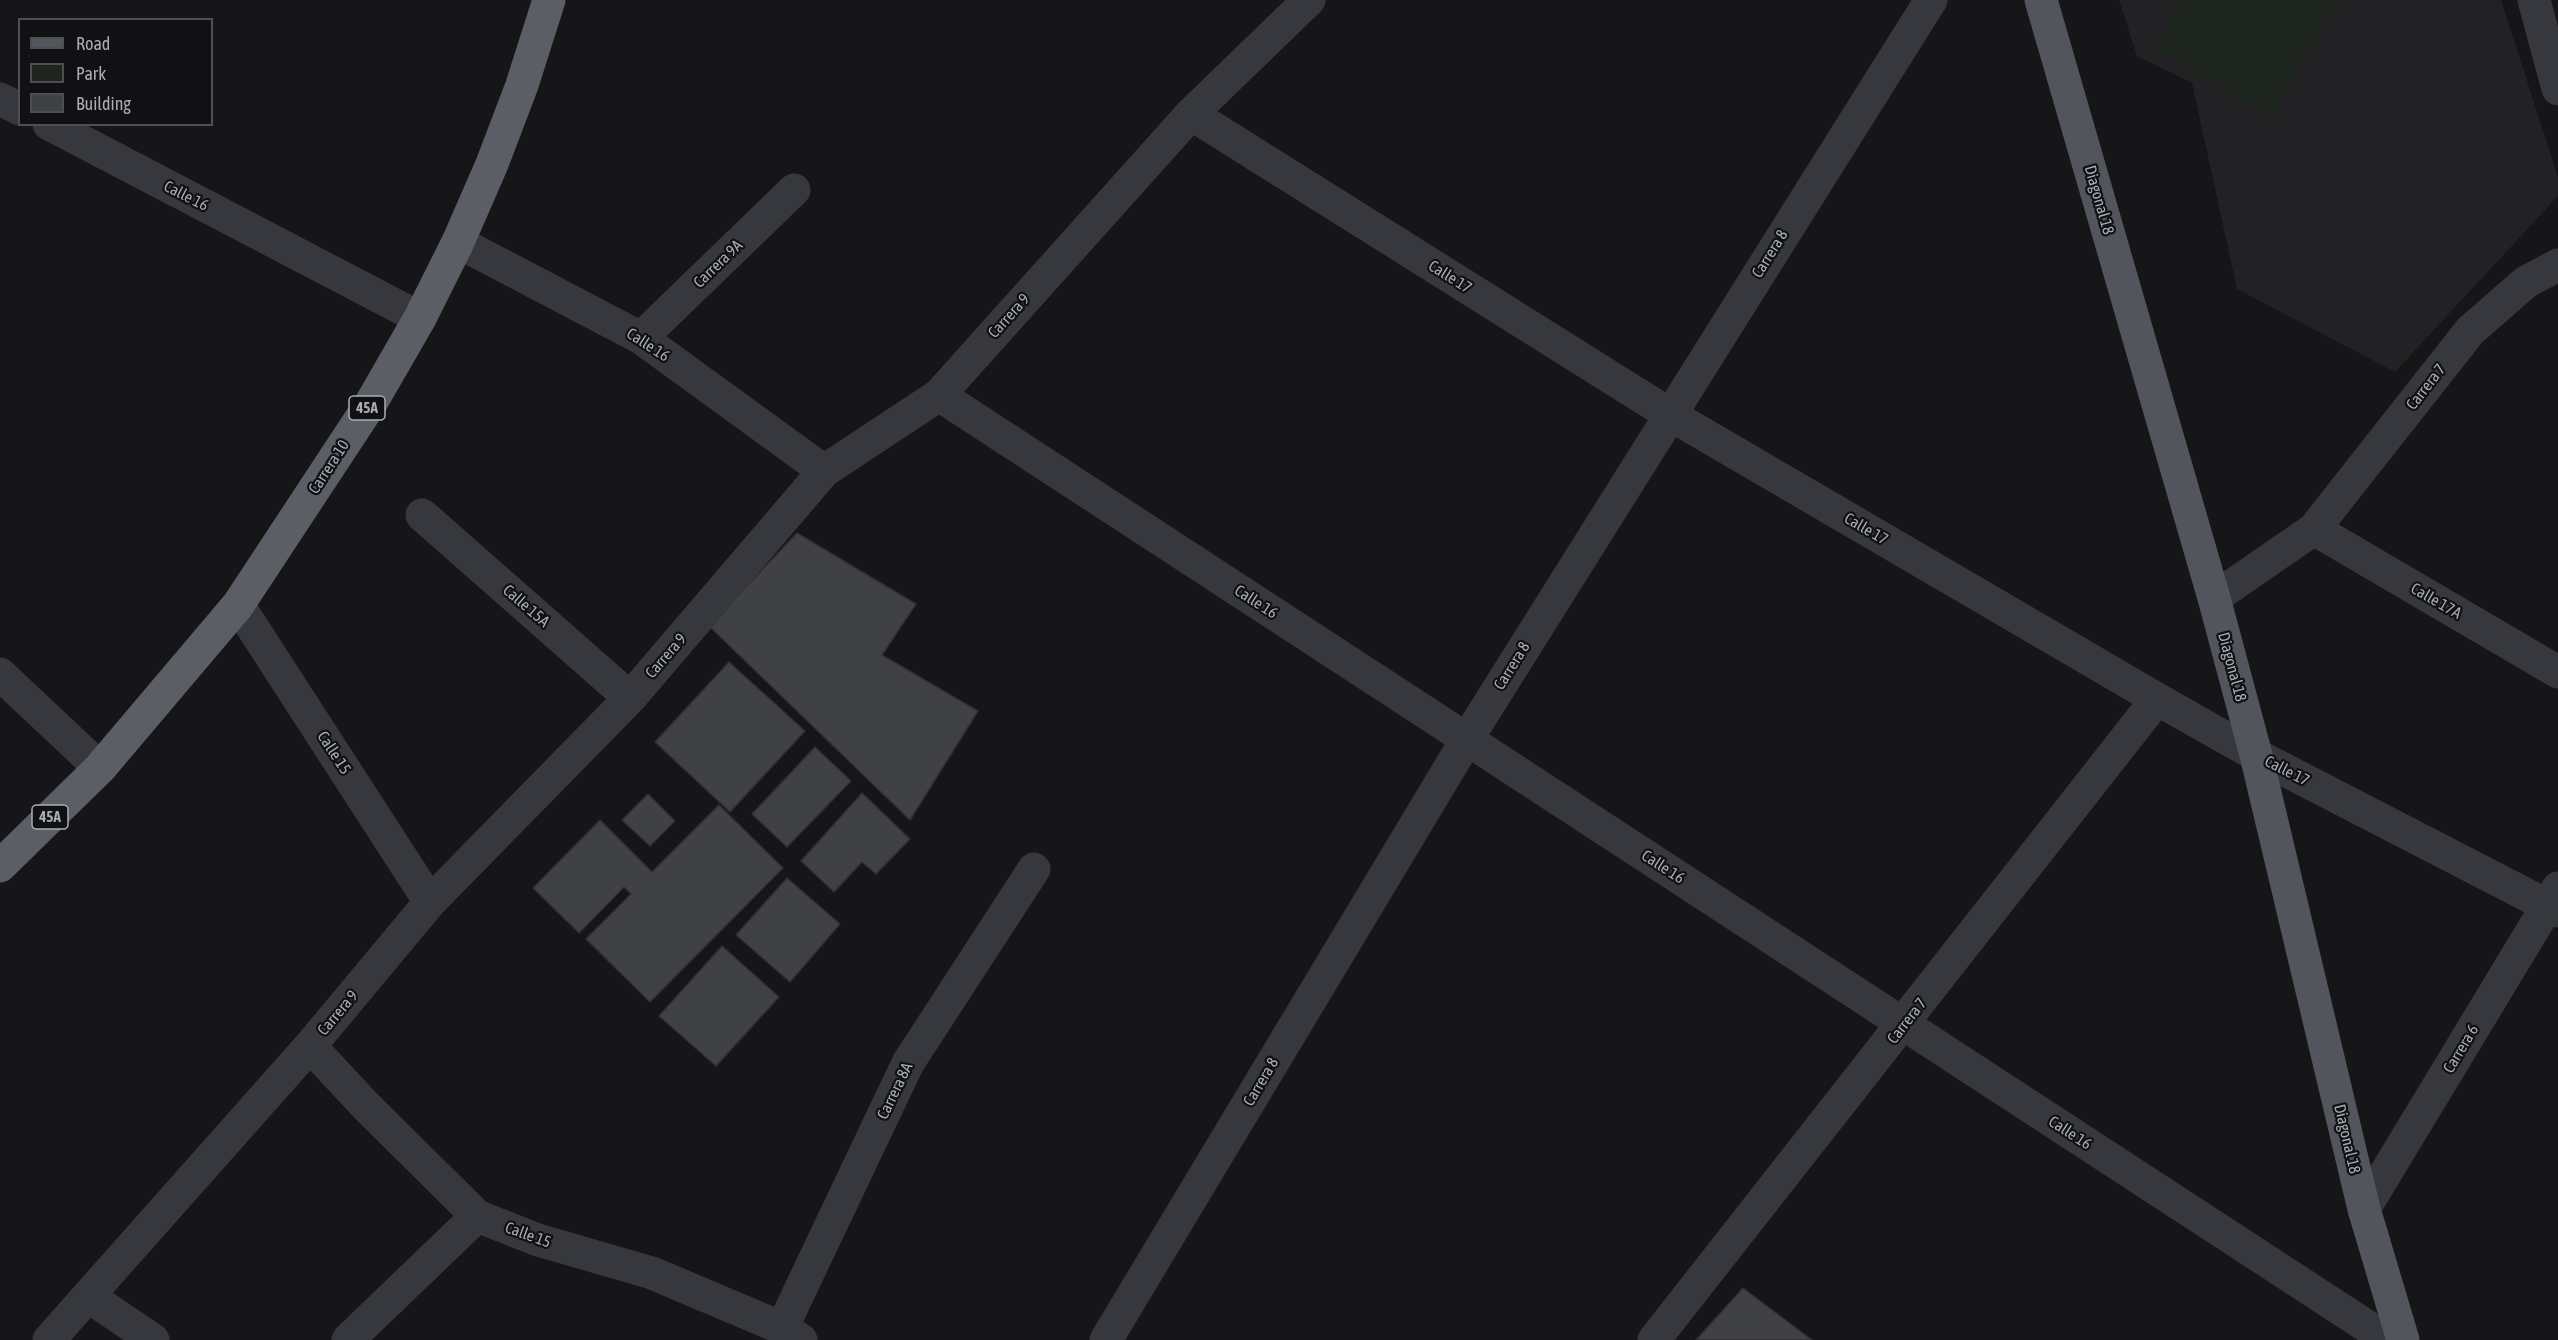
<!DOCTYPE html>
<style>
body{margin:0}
#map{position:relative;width:2558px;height:1340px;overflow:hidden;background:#161618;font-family:"Asap Condensed",sans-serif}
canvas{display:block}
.legend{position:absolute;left:18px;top:18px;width:195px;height:108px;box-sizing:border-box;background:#111113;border:2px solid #4d4f55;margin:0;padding:8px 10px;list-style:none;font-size:18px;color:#a8adb8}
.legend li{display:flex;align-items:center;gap:12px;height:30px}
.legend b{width:30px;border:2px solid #4d4f55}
</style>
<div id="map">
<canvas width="2558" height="1340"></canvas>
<ul class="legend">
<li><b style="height:8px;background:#53555c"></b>Road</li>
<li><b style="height:16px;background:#1e261f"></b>Park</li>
<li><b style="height:16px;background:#404145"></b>Building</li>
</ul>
</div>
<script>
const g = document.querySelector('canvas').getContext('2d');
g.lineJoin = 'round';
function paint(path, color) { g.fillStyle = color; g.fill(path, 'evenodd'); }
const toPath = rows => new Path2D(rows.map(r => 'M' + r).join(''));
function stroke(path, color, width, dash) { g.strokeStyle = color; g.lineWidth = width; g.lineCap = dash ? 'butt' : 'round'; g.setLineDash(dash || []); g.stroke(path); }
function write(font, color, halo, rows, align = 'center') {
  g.font = font + ' "Asap Condensed",sans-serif'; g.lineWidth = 4.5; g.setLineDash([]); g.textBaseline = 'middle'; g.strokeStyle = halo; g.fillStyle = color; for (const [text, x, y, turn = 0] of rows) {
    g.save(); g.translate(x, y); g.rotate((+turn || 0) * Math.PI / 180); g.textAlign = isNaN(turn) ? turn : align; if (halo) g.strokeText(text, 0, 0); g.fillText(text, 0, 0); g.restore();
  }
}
paint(toPath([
 [2119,0,2501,0,2558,177,2558,196,2395,372,2237,289,2192,83,2137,56]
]), '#222225');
paint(toPath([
 [2180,0,2338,0,2274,116,2153,49]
]), '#1e261f');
const building = toPath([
 [797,533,916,604,882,655,978,711,910,820,709,626,797,533],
 [729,662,805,731,730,812,655,742,729,662],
 [815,747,851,781,787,847,752,814,815,747],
 [862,793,910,839,876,874,862,862,834,892,801,861,862,793],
 [648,794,675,821,650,846,622,820,648,794],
 [719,805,783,868,650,1002,586,939,631,894,624,887,579,933,533,888,600,820,652,872,719,805],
 [787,878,840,924,790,982,736,935,787,878],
 [722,946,779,997,716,1066,659,1016,722,946],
 [1743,1288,1812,1340,1696,1340,1743,1288]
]);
paint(building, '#404145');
stroke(building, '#303034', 1.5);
stroke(toPath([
 [2534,0,2558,89],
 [0,99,20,109],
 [1191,114,1669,414,2157,699,2256,755,2558,911],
 [49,124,420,318],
 [458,242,641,338,824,471],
 [641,338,794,190],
 [939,395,2388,1340],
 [422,515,630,698],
 [2314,529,2558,672],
 [2214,598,2314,529,2470,331,2526,282,2558,265],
 [238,605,430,902],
 [0,674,100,768],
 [310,1046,366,1106,477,1216,538,1240,652,1273,782,1328,801,1340],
 [2364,1209,2558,888],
 [88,1296,153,1340],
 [782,1328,908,1063,1034,869],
 [49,1340,310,1046,430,902,630,698,824,471,939,395,1191,114,1309,0],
 [348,1340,477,1216],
 [1106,1340,1467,739,1931,0],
 [1654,1340,2157,699]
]), '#37383d', 33);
stroke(toPath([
 [2041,0,2214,598,2256,755,2364,1209,2403,1340]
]), '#53555c', 33);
stroke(toPath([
 [0,866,100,768,238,605,371,403,420,318,458,242,492,164,522,85,549,0]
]), '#5b5e65', 33);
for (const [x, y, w] of [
 [367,408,36],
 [50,817,36]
]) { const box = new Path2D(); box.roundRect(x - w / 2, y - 12, w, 24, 4.5); g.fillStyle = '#111113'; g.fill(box); stroke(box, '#a8adb8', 1.5); }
write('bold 15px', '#a8adb8', null, [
 ["45A",367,408],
 ["45A",50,817]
]);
write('16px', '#a8adb8', '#111113', [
 ["Calle 16",186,196,27],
 ["Diagonal 18",2099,200,74],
 ["Carrera 8",1770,254,-58],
 ["Carrera 9A",718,264,-44],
 ["Calle 17",1450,277,32],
 ["Carrera 9",1009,316,-48],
 ["Calle 16",648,345,33],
 ["Carrera 7",2426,387,-52],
 ["Carrera 10",329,467,-57],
 ["Calle 17",1866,529,30],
 ["Calle 17A",2436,601,30],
 ["Calle 16",1256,602,33],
 ["Calle 15A",526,606,41],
 ["Carrera 9",666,656,-49],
 ["Carrera 8",1512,666,-58],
 ["Diagonal 18",2232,667,75],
 ["Calle 15",334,753,57],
 ["Calle 17",2287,771,27],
 ["Calle 16",1663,867,33],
 ["Carrera 9",338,1013,-50],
 ["Carrera 7",1907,1021,-52],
 ["Carrera 6",2461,1049,-59],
 ["Carrera 8",1261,1082,-59],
 ["Carrera 8A",895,1091,-64],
 ["Calle 16",2070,1133,33],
 ["Diagonal 18",2347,1139,77],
 ["Calle 15",528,1235,20]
]);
</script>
